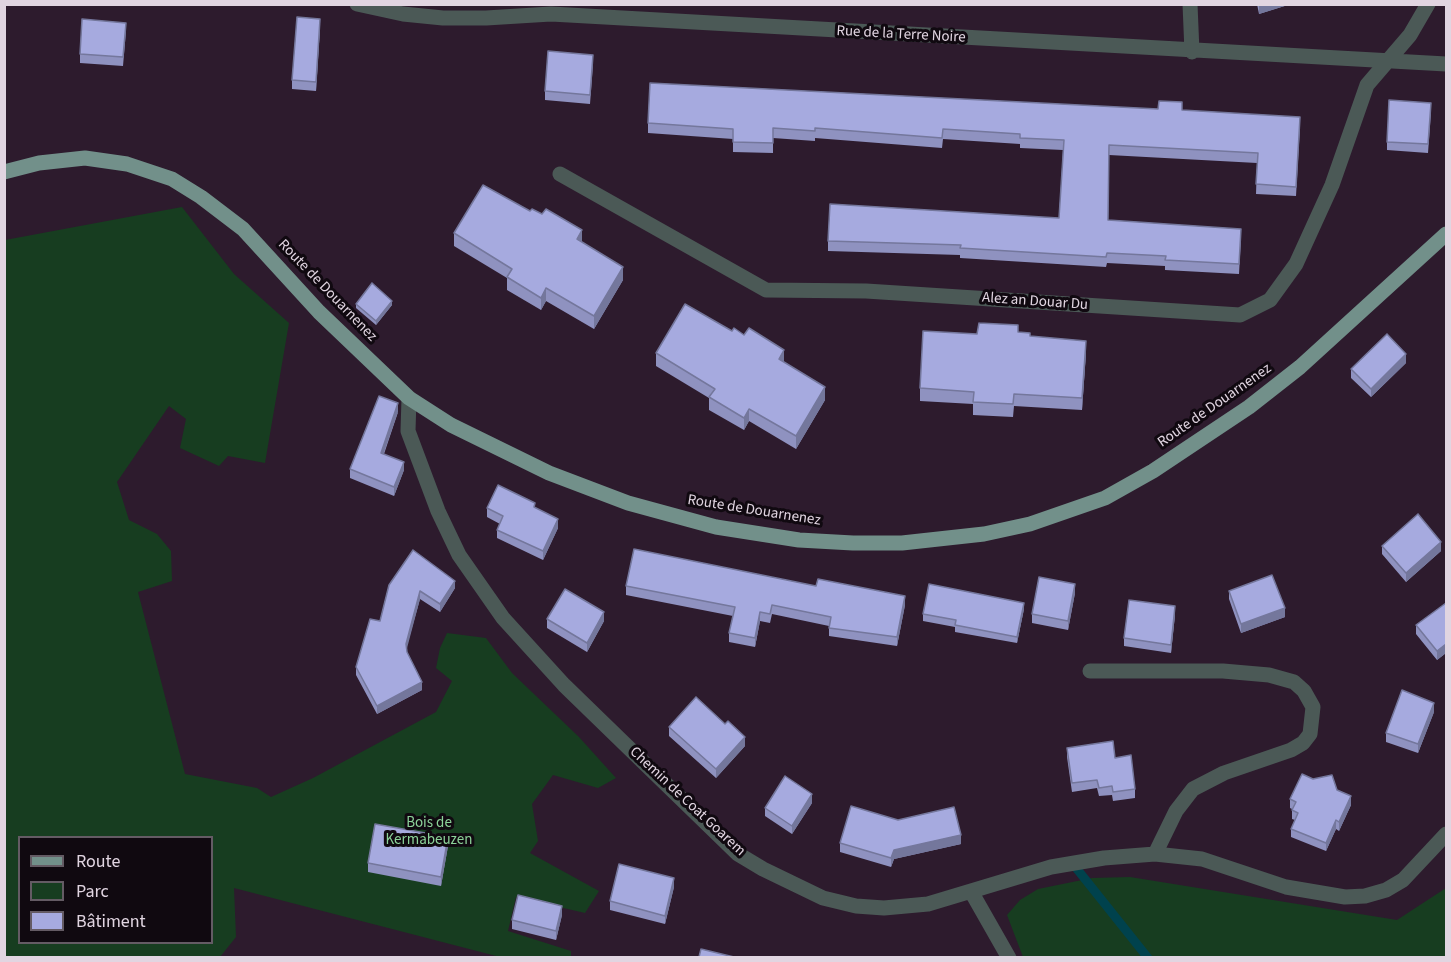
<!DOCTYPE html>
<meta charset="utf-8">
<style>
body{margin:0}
#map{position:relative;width:1451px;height:962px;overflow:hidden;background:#2d1b2d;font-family:"Source Sans 3",sans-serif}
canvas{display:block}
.frame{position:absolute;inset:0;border:6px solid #e1d5e1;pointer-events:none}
.legend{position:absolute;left:18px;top:836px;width:195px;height:108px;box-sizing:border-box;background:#100910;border:2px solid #645b64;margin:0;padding:8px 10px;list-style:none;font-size:18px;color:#e1d5e1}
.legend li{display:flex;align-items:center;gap:12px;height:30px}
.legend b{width:30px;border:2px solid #645b64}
</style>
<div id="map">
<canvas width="1451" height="962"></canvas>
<div class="frame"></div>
<ul class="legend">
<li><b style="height:8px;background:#72908a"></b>Route</li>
<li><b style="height:16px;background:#173d20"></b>Parc</li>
<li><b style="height:16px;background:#a6aadf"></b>Bâtiment</li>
</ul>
</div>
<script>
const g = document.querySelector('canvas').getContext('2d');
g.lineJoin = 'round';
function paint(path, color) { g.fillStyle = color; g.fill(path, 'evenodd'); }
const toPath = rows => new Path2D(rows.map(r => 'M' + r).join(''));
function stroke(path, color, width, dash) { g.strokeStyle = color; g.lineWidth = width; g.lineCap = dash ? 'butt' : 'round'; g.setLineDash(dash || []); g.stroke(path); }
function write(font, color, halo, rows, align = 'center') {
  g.font = font + ' "Source Sans 3",sans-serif'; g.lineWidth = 6; g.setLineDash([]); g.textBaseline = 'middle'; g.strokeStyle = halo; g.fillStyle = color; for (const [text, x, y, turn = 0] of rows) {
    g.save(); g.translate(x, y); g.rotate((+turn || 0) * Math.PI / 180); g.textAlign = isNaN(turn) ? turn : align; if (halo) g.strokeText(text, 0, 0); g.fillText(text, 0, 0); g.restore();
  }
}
paint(toPath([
 [182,207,234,274,289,323,265,463,228,456,219,466,180,448,186,419,169,406,117,482,129,520,157,534,171,551,172,581,138,592,185,774,257,788,271,797,313,778,436,712,452,681,436,668,440,648,447,633,486,638,512,673,579,737,616,778,598,788,553,775,532,804,538,841,530,853,599,891,585,913,516,897,508,931,571,951,571,957,500,957,234,888,236,937,220,957,5,958,5,240],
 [20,838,212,838,212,942,20,942],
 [1130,877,1397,920,1446,888,1446,957,1023,957,1007,915,1020,900,1038,889,1092,878]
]), '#173d20');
stroke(toPath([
 [1073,864,1148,958]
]), '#00424d', 9);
stroke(toPath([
 [357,4,403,14,443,18,486,18,551,14,1446,64],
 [1190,4,1192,52],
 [560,174,766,290,866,291,1240,315,1270,300,1296,264,1332,185,1367,85,1410,35,1428,4],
 [409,398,408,431,438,511,459,555,503,618,564,685,738,854,763,869,823,898,856,906,884,908,928,904,1051,867,1104,858,1155,854,1202,859,1286,887,1345,897,1365,896,1386,890,1403,880,1446,834],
 [1090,671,1223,671,1269,675,1294,682,1304,691,1313,707,1310,734,1303,743,1291,750,1224,773,1193,789,1176,811,1155,854],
 [972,893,1009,958]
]), '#4b5956', 15);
stroke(toPath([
 [4,172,39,163,85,158,127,164,172,179,201,197,243,229,319,312,409,398,451,425,549,473,628,503,716,527,799,540,853,543,902,543,984,534,1030,524,1105,498,1153,471,1249,407,1300,367,1446,234]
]), '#72908a', 15);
paint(toPath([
 [1257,4,1291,4,1259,14],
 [320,28,316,91,292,89,292,80],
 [126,31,123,66,80,63,80,54],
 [593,64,590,104,545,100,545,91],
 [1182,110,1300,127,1296,196,1256,194,1257,163,1109,155,1108,220,1241,238,1239,274,1165,270,1165,266,1107,263,1106,267,960,258,960,255,828,251,828,241,1059,218,1063,150,1020,148,1020,144,943,139,942,148,815,138,815,141,773,138,773,153,733,152,733,139,648,133,648,123],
 [1431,112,1428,153,1387,150,1387,142],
 [454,233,582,242,623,280,594,329,546,301,541,310,507,290,507,278,454,246],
 [356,304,392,305,376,325,356,308],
 [1018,332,1086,353,1082,410,1014,406,1013,417,973,415,973,404,920,401,920,388,977,334],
 [656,353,784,363,825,400,796,449,749,421,744,430,709,410,709,398,656,366],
 [1406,363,1371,397,1351,378,1351,369],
 [398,412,384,454,404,470,394,496,350,478,350,469],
 [487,508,535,508,558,528,543,560,497,538,497,530,500,524,487,517],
 [1382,546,1441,551,1406,582,1382,554],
 [389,585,455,588,440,612,420,599,406,649,422,690,377,714,356,675,356,667,380,621],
 [626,586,905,605,897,646,829,636,829,626,772,614,770,623,760,621,755,647,729,642,729,633,733,616,626,595],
 [1229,591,1285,617,1241,633,1229,599],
 [1075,593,1068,630,1032,623,1032,614],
 [1446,603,1446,653,1437,660,1416,634,1416,625],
 [1024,609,1017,643,955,632,955,627,923,621,923,614],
 [1175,615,1171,653,1124,646,1124,638],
 [547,619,604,621,587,652,547,628],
 [1434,712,1418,753,1386,742,1386,733],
 [669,727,745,746,716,778,669,736],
 [1067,748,1115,758,1135,789,1135,798,1113,801,1112,795,1099,796,1097,788,1072,792,1067,757],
 [1337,790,1351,805,1339,831,1336,829,1326,851,1291,837,1291,829,1295,820,1292,819,1292,809,1290,808,1290,799],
 [812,803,792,834,765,816,765,808],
 [840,843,961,844,894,859,891,867,840,852],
 [448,846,441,886,368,872,368,863],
 [674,887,665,924,610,910,610,901],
 [562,915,556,940,512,929,512,920]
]), '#8f92c0');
paint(toPath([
 [1262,4,1291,4,1259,14,1259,5],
 [320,19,320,28,316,91,316,82],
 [582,230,582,242,577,239],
 [623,267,623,280,594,329,594,316],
 [546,288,546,301,541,310,541,298],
 [392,301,392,305,376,325,376,321],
 [1086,341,1086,353,1082,410,1082,398],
 [784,350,784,362,779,359],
 [1406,354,1406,363,1371,397,1371,389],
 [825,387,825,400,796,449,796,436],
 [398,403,398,412,381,461,381,453],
 [749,409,749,421,744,430,744,418],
 [404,462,404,470,394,496,394,487],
 [558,519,558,528,543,560,543,551],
 [1441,542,1441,551,1406,582,1406,573],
 [455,581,455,588,440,612,440,604],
 [1075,584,1075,593,1068,630,1068,621],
 [420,591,420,599,406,652,406,644],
 [905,596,905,605,897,646,897,637],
 [1024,603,1024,609,1017,643,1017,637],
 [1175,606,1175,615,1171,653,1171,645],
 [1285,608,1285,617,1241,633,1241,624],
 [604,612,604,621,587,652,587,643],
 [760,612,760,621,755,647,755,638],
 [1446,644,1446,653,1437,660,1437,651],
 [422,682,422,690,377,714,377,706],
 [1434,703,1434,712,1418,753,1418,744],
 [745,737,745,746,716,778,716,769],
 [812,794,812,803,792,834,792,826],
 [1351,796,1351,805,1339,831,1339,822],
 [1336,820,1336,829,1326,851,1326,843],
 [961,835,961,844,894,859,891,867,891,858,894,850],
 [448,837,448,846,441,886,441,877],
 [674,878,674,887,665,924,665,916],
 [562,906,562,915,556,940,556,931]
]), '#74779c');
const building = toPath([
 [297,17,320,19,316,82,292,80,297,17],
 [82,19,126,23,123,57,80,54,82,19],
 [548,51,593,55,590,95,545,91,548,51],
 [650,83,1158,109,1159,101,1182,102,1182,110,1300,117,1296,187,1256,184,1258,153,1109,145,1108,220,1241,229,1239,264,1165,260,1166,256,1107,253,1106,257,960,248,961,245,828,241,830,204,1059,218,1064,140,1020,138,1020,134,943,129,942,138,815,128,815,131,773,128,773,143,733,142,733,129,648,123,650,83],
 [1389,100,1431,103,1428,144,1387,142,1389,100],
 [483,185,530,211,532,209,542,214,546,209,582,230,577,239,623,267,594,316,546,288,541,298,507,277,512,269,454,233,483,185],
 [372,283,392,301,376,321,356,304,372,283],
 [685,304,732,331,734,328,744,335,749,328,784,350,779,359,825,387,796,436,749,409,744,418,709,397,715,389,656,353,685,304],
 [979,323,1018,325,1018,332,1030,333,1030,336,1086,341,1082,398,1014,394,1013,404,973,402,974,392,920,388,923,331,977,334,979,323],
 [1387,334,1406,354,1371,389,1351,369,1387,334],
 [379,396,398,403,381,453,404,462,394,487,350,469,379,396],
 [498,485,535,503,534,507,558,519,543,551,497,530,503,516,487,508,498,485],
 [1418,514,1441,542,1406,573,1382,546,1418,514],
 [634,549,816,586,818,579,905,596,897,637,829,628,831,617,772,605,770,614,760,612,755,638,729,633,735,607,626,586,634,549],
 [413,550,455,581,440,604,420,591,406,644,407,652,422,682,377,706,356,667,370,619,380,621,389,585,413,550],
 [1272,575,1285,608,1241,624,1229,591,1272,575],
 [1039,577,1075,584,1068,621,1032,614,1039,577],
 [929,584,1024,603,1017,637,955,625,956,620,923,614,929,584],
 [565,589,604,612,587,643,547,619,565,589],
 [1129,600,1175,606,1171,645,1124,638,1129,600],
 [1446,603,1446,644,1437,651,1416,625,1446,603],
 [1402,690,1434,703,1418,744,1386,733,1402,690],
 [696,697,725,724,728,721,745,737,716,769,669,727,696,697],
 [1113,741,1115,758,1131,755,1135,789,1113,792,1112,786,1099,788,1097,780,1072,783,1067,748,1113,741],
 [1302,774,1313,779,1332,775,1337,790,1351,796,1339,822,1336,820,1326,843,1291,829,1298,813,1292,810,1296,802,1290,799,1302,774],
 [785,776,812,794,792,826,765,808,785,776],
 [851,806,898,820,954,807,961,835,894,850,891,858,840,843,851,806],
 [375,824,448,837,441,877,368,863,375,824],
 [619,864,674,878,665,916,610,901,619,864],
 [518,895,562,906,556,931,512,920,518,895],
 [701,949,734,957,699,957,701,949]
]);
paint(building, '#a6aadf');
stroke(building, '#74779c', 1.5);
write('15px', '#e1d5e1', '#100910', [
 ["Rue de la Terre Noire",901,35,3],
 ["Route de Douarnenez",327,291,46],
 ["Alez an Douar Du",1035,302,4],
 ["Route de Douarnenez",1215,406,-35],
 ["Route de Douarnenez",754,511,9],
 ["Chemin de Coat Goarem",687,802,43]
]);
write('15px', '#8cd299', '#100910', [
 ["Bois de",429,824],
 ["Kermabeuzen",429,841]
]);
</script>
